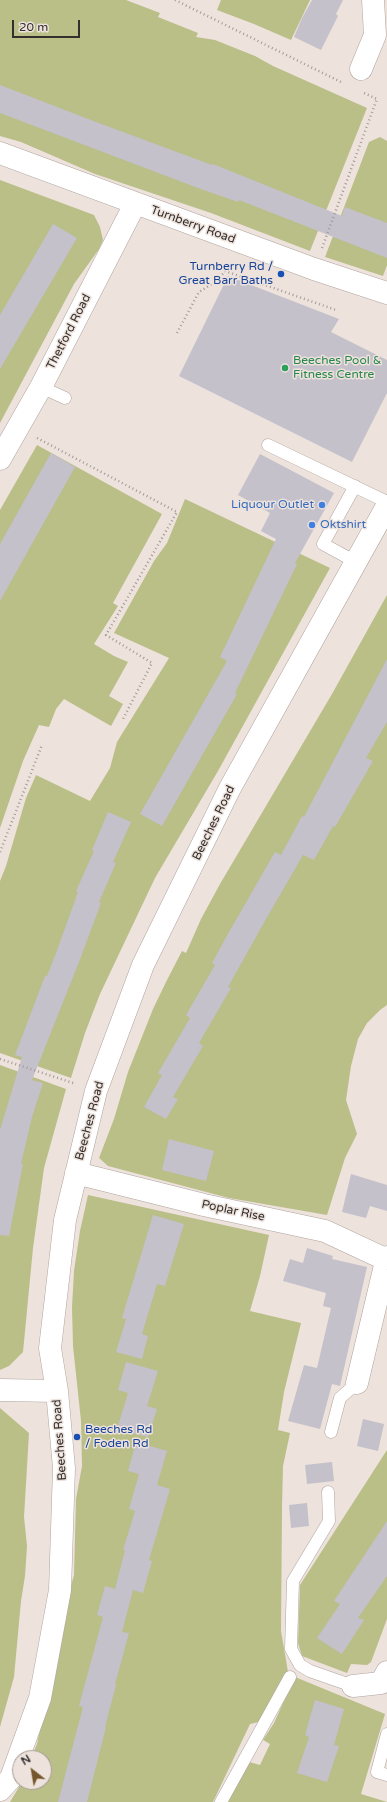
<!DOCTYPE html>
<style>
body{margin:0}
#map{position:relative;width:387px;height:1802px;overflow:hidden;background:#ede2dc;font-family:"Varela Round",sans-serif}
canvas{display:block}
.north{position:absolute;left:12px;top:1750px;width:40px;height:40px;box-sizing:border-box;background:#ede2dc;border:1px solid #a39a96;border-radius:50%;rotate:329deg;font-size:11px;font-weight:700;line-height:16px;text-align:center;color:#332f2d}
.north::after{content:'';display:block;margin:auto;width:14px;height:18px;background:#76562c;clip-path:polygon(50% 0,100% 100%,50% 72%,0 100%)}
.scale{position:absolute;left:12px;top:20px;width:68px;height:18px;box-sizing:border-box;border:2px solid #332f2d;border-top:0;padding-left:5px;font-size:12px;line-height:14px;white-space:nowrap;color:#332f2d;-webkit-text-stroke:3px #ede2dc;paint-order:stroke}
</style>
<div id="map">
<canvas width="387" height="1802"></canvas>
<div class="north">N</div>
<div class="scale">20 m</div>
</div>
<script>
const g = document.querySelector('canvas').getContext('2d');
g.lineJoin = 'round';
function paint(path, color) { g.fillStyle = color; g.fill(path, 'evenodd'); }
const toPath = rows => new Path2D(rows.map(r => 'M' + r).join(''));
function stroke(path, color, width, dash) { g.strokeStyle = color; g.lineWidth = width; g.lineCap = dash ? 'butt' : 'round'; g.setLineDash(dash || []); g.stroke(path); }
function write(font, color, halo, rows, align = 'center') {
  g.font = font + ' "Varela Round",sans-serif'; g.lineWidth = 3; g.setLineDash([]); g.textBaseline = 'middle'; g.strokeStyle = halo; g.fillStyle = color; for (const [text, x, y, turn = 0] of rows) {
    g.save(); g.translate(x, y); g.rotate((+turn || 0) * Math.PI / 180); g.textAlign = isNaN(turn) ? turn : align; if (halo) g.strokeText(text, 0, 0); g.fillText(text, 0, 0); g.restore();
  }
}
paint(toPath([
 [0,0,126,0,160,13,158,17,198,33,196,37,215,40,255,56,273,66,367,108,310,251,211,213,95,174,21,142,0,136],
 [221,0,310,0,291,40,254,24,217,10],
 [380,137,387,141,387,265,383,276,325,257,369,142],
 [0,180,94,215,100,227,103,240,99,249,74,284,0,423],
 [37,445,162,514,113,603,118,606,94,644,114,656,128,662,109,696,123,704,111,726,64,699,56,709,49,727,39,725,23,761,0,828,0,510],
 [185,499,330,568,218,771,155,878,100,994,85,1033,71,1078,0,1053,0,881,6,866,26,798,36,775,90,801,110,768,117,742,169,658,114,633,154,561,167,543],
 [387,595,387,1005,380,1010,367,1023,358,1039,351,1066,346,1100,357,1134,345,1158,327,1215,229,1198,108,1166,99,1158,114,1119,128,1072,153,1009,166,982,182,951,186,953,201,919,220,884,332,694],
 [0,1065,66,1089,44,1168,33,1248,23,1352,9,1366,0,1370],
 [88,1195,269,1235,260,1276,250,1311,301,1323,284,1392,278,1430,290,1433,283,1466,282,1507,281,1631,288,1672,263,1721,250,1724,213,1802,10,1802,22,1782,44,1782,44,1758,31,1758,37,1744,64,1611,74,1575,76,1499,82,1466,81,1421,73,1346,72,1307,74,1271,80,1231],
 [0,1408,29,1433,24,1517,27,1546,25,1576,21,1601,14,1677,0,1727],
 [387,1450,387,1619,371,1662,367,1665,351,1664,347,1673,302,1656,298,1643,300,1585],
 [295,1677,385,1714,361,1794,387,1802,227,1802,249,1762,260,1765,270,1744,263,1740,274,1723]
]), '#babe87');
paint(toPath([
 [312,0,343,0,336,14,338,16,321,50,294,37,302,18],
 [0,85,96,122,212,165,213,164,342,216,345,207,387,223,387,258,239,200,238,202,198,188,0,113],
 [53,224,77,238,0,369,0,315],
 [228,276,339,319,331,332,387,360,387,393,352,462,179,376],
 [51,453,75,467,0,601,0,544],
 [260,454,334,493,295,563,297,564,235,693,237,694,162,826,140,814,227,661,220,657,276,539,261,531,270,513,238,495],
 [387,659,387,722,366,758,373,761,335,827,333,826,314,860,303,855,266,919,228,987,231,988,199,1043,203,1046,173,1097,178,1099,166,1119,144,1107,162,1075,158,1073,190,1018,186,1015,215,965,212,963,229,932,275,852,281,855,302,816,304,817],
 [108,812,131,822,113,862,116,863,99,902,101,903,79,962,32,1080,43,1083,32,1117,21,1164,23,1164,9,1236,0,1235,0,1130,22,1057,15,1055,45,976,47,976,56,953,78,892,76,891,94,851,92,850],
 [169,1139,214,1151,206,1181,162,1170],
 [351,1174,387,1185,387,1211,370,1206,366,1218,342,1212],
 [153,1215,184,1224,165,1286,157,1284,142,1334,148,1336,142,1359,116,1352,126,1319,122,1318],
 [307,1248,333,1256,332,1259,367,1267,340,1386,332,1384,320,1429,288,1421,304,1365,317,1368,331,1308,323,1306,326,1293,283,1281,290,1259,303,1263],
 [126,1362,158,1371,147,1406,157,1409,148,1437,117,1429,128,1393,118,1390],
 [363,1419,384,1424,378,1451,357,1446],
 [136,1442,167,1451,157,1485,170,1489,149,1560,152,1561,143,1593,133,1590,122,1632,129,1633,115,1684,116,1685,105,1727,106,1727,87,1802,58,1802,83,1707,79,1706,103,1617,97,1615,105,1586,115,1589,125,1550,123,1550,135,1511,129,1509,139,1474,128,1471],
 [332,1462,334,1481,307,1484,305,1465],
 [307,1503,309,1526,291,1528,289,1505],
 [387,1521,387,1576,358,1618,364,1620,342,1654,317,1638,340,1604,334,1601],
 [315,1700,344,1709,334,1745,339,1746,327,1782,297,1773,309,1737,305,1735]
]), '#c4c1cb');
const lane = toPath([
 [41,387,65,398],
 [268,445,387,502],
 [355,486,323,544,356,562],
 [331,1432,340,1398,357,1383],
 [328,1492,329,1521,293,1581,291,1649,300,1665,310,1671,353,1686],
 [387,1734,377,1772,387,1775],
 [221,1802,290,1677]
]);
const street = toPath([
 [361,69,375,35,373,0],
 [0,153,314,269,387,293],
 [0,459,41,387,135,204],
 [76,1173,204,1205,325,1231,385,1259],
 [357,1383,387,1257],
 [0,1390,57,1391],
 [353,1686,381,1683,387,1672],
 [0,1790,11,1778,40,1698,60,1590,64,1468,57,1391,50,1348,65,1220,96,1091,143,965,230,788,387,506]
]);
stroke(lane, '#afa49f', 13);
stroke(street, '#afa49f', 23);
stroke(toPath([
 [175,0,343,83],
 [322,248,377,99,362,92],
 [177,333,199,292,218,280,225,271,336,310],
 [37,438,177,512,106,635,152,663,123,719],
 [0,852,42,745],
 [0,1059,76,1084]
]), '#a39b97', 2.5, [1, 3]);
stroke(lane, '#fff', 12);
stroke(street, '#fff', 22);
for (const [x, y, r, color] of [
 [281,274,4,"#1a4fb4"],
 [285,368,4,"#2e9e5b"],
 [322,505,4,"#3f7fe0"],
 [312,525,4,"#3f7fe0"],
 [77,1437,4,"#1a4fb4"]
]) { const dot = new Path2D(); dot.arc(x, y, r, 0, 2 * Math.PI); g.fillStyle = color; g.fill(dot); stroke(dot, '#ede2dc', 1.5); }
write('12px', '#332f2d', '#ede2dc', [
 ["Turnberry Road",193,225,20],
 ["Thetford Road",69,332,-63],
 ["Beeches Road",214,823,-64],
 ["Beeches Road",90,1121,-75],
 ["Poplar Rise",233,1211,12],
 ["Beeches Road",60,1440,-94]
]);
write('12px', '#164399', '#ede2dc', [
 ["Turnberry Rd /",273,267],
 ["Great Barr Baths",273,281],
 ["Beeches Rd",85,1430,"left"],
 ["/ Foden Rd",85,1444,"left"]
], 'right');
write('12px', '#27864d', '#ede2dc', [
 ["Beeches Pool &",293,361],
 ["Fitness Centre",293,375]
], 'left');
write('12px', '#366cbe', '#ede2dc', [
 ["Liquour Outlet",314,505],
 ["Oktshirt",320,525,"left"]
], 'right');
</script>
